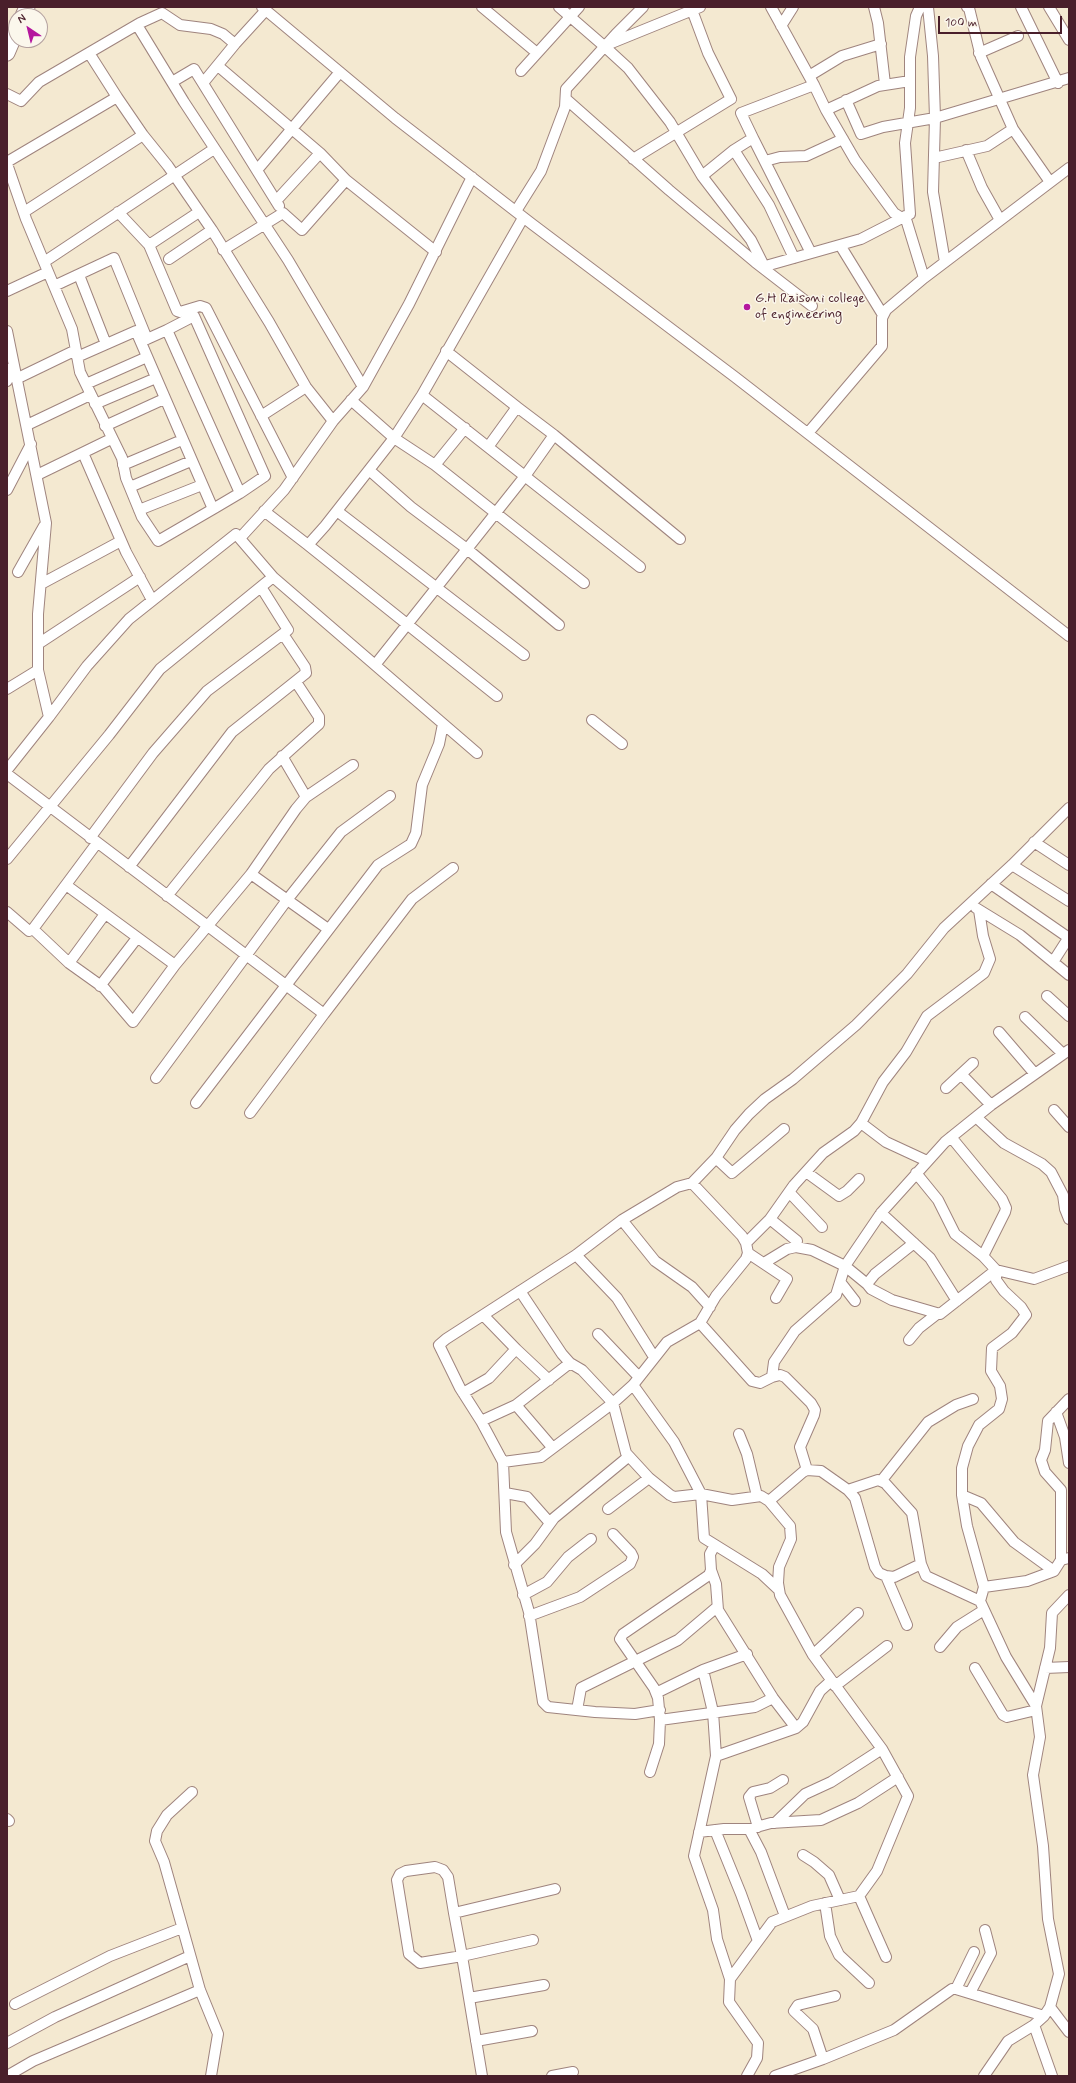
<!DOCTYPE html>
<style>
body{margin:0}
#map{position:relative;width:1076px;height:2083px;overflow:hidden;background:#f4e9d1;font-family:Mynerve,sans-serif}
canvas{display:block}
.frame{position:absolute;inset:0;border:8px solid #4a1f2b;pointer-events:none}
.north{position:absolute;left:8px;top:8px;width:40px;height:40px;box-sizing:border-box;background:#fbf7ec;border:1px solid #b4a19f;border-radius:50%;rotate:325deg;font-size:11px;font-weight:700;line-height:16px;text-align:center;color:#4a1f2b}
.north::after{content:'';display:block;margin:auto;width:14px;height:18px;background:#b5179e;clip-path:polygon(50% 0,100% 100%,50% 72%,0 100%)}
.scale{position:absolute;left:938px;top:16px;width:124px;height:18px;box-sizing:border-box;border:2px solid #4a1f2b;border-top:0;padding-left:5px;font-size:12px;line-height:14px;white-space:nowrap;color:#4a1f2b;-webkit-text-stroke:3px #fbf7ec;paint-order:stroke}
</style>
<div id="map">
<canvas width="1076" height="2083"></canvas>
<div class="frame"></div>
<div class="north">N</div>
<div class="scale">100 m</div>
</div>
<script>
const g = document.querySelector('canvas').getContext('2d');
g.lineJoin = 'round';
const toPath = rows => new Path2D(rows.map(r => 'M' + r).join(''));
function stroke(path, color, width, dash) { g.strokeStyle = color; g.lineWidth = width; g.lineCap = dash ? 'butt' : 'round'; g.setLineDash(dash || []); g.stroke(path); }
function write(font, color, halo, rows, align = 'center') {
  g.font = font + ' Mynerve,sans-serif'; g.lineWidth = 3; g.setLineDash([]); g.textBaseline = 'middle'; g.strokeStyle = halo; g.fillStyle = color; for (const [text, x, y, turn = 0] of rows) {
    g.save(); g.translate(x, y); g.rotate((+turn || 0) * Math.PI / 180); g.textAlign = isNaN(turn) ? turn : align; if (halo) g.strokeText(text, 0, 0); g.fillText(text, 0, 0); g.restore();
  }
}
const minor = toPath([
 [262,7,395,118,532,224,735,377,1069,636],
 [482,7,537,53],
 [559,7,604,46,700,7],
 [874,7,878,23,885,84],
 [928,7,933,56,935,118,933,192,945,262],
 [967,7,969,8,981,57,1013,129,1050,182],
 [1021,7,1058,83],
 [1049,7,1069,40],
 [137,25,184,102,288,260,363,387,333,421],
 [781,26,793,7],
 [604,46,628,68,670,122,702,176,734,150,769,205,794,258],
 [89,53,117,97],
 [979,53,1018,36],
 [218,66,320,153],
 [521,71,579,7],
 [809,76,842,56,881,44],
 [172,82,194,69,279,206],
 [203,83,235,44],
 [814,85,826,110,855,160,894,213,902,218,910,214,905,143,910,108,910,57,916,16,920,7],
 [7,94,21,101,39,82,140,23,162,13,180,25,211,29,223,34,235,44,266,10],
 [566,99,669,190,755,262,812,306],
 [846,100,861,134,883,127,935,118,1069,78],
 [826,110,878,86,910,81],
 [753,138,811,253],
 [734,150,753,138,741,113,814,85,771,7],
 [966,150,982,188,1000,220],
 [934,158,987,146,1013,129],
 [633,159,731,99,708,53,692,10],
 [765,161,780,157,806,156,843,139],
 [7,162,117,97,143,135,168,166,212,230,269,322,306,387,333,421,284,490,240,538],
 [7,164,26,219,72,329,80,372,122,458,126,478,142,517,158,541,213,509,136,331,77,357],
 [257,170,340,72],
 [702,176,751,240,764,266],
 [346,180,436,252],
 [516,211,541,171,565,107,566,89,616,34,643,7],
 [24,212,143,135],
 [118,212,149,245,177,311,180,312,200,306,206,308,293,478],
 [905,216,924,278],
 [149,245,199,212],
 [840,245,883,315],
 [223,250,283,213,302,230,346,180,320,153,276,201],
 [169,259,212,230],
 [44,262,214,149],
 [762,267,861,239,902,218],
 [79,275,106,344],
 [54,286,114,258,147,339,167,330,240,493,265,476,194,316,167,330],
 [7,291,48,272],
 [7,331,46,523,38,614,38,670,49,717,7,770],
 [446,351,517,407],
 [16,379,76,350],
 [7,381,13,368,11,368],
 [86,384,147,357],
 [363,387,409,304,472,177],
 [422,395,640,567],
 [351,400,394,438,435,465,584,583],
 [95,404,156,378],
 [261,416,306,387],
 [27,425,90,395],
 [105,426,164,399],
 [808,433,882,346,882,318,886,310,924,278,1069,168],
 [488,447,517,407,554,435],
 [83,453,126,552,152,600],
 [123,465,182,440],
 [435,465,465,428],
 [369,470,411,507,467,549,559,625],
 [37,475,111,439],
 [130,487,191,461],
 [7,490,31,444],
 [213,509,240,493],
 [139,510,202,485],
 [264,511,308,545,325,526,394,438,422,395,523,218],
 [337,511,524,655],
 [308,545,497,696],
 [18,572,44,526],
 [273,577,477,753],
 [41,584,121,541],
 [38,644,140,577],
 [375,665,525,476,554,435,680,539],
 [7,689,38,670],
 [592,720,622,744],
 [282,756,306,797],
 [7,774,324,1014,412,899,453,868],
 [90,838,153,753,207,691,288,630,261,587],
 [1034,842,1069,865],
 [7,859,109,735,160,669,273,577,236,534,129,619,87,666,49,717],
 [1012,865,1069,901],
 [129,867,232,732,306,673,305,667,283,634],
 [251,874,328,929],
 [991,884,1069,938],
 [66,885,175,965],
 [167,896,269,769,319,724,319,717,296,682],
 [976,908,1020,935,1069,975],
 [7,912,29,931,33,929,97,843],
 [33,929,69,963,104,988,133,1022,175,965,251,874,296,809,306,797,353,765],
 [1053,962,1069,937],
 [69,963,105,914],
 [100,986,137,938],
 [1047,996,1069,1016],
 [1025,1017,1063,1054],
 [999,1032,1035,1074],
 [961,1074,991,1105],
 [156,1078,287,900,341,832,390,796],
 [946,1088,973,1063],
 [196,1103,378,865,411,844,416,833,422,785,439,744,443,724],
 [1054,1110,1069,1127],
 [250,1113,324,1014],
 [976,1117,1004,1143,1042,1164,1051,1172,1063,1195,1065,1209,1069,1219],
 [861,1123,886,1142,927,1161],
 [951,1137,1002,1199,1006,1208,1005,1212,983,1256],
 [716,1158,732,1173,784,1129],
 [806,1172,839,1196,847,1191,859,1179],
 [916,1173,938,1200,955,1234,983,1256,996,1270,1034,1279,1069,1266],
 [692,1183,742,1236,746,1243,748,1253,746,1259,716,1296,700,1323,667,1342,633,1385,613,1403,626,1453,649,1478,670,1495,674,1497,701,1494,732,1500,761,1496,769,1501,790,1526,791,1539,779,1567,778,1583,780,1595,813,1655,882,1749,908,1796,877,1871,859,1896,812,1906,772,1922,730,1979,729,2002,758,2043,757,2058,747,2076],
 [789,1192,822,1227],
 [881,1213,930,1258,957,1301],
 [770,1219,797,1241],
 [622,1220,655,1261,692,1287,710,1307],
 [746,1243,770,1219,794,1185,823,1153,854,1131,861,1123,883,1082,906,1052,927,1016,984,973,990,959,983,936,979,910],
 [914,1243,875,1274,867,1284,871,1289,892,1300,940,1314,996,1270],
 [748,1253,787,1279,776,1298],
 [576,1255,617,1298,654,1357],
 [764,1263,787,1249,796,1247,812,1250,845,1266,881,1213,945,1142,991,1105,1069,1050],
 [841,1283,855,1301],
 [700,1323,752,1381,760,1383,772,1377,780,1375,785,1377,811,1403,815,1410,814,1415,800,1447,807,1470],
 [598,1334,638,1376],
 [909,1340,919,1328,937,1314],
 [516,1349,549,1380],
 [772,1377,774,1362,795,1331,836,1295,845,1266,867,1284],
 [633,1385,674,1442,701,1494,704,1538,762,1574,778,1589],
 [463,1393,489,1378,516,1349,483,1315],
 [516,1405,552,1447],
 [1056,1412,1065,1437,1069,1463],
 [481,1421,516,1405,570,1363],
 [739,1434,747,1454,757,1496],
 [503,1462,541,1457,613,1403,582,1370,570,1363,562,1354,520,1291],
 [882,1480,928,1422,956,1405,973,1399],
 [848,1490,878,1480,885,1483,912,1513,921,1564,926,1576,980,1601],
 [505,1493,527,1497,550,1523],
 [962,1495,981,1503,1014,1542,1054,1571],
 [769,1501,803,1472,807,1470,821,1471,848,1490,855,1498,875,1567,879,1573,886,1576,894,1577,921,1564],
 [608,1509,649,1478],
 [1061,1560,1061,1490,1045,1472,1041,1460,1045,1450,1048,1421,1069,1399],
 [514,1565,535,1544,554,1518,628,1457],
 [711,1570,716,1584,718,1610,773,1698,796,1728],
 [886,1576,907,1625],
 [984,1587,1027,1581,1054,1571,1061,1560,1069,1558],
 [523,1595,547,1582,568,1557,591,1539],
 [529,1616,580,1597,630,1564,633,1557,631,1553,613,1534],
 [940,1647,957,1627,984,1610],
 [813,1655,858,1613],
 [975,1668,1003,1715,1007,1717,1036,1710],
 [1045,1668,1069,1667],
 [703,1670,713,1712,716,1756,694,1856,713,1910,717,1939,730,1979],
 [835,1686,887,1646],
 [656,1693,703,1670,747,1654],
 [1036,1706,1050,1648,1052,1613,1069,1595],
 [577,1710,581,1688,678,1640,717,1607],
 [660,1710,635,1714,595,1712,548,1707,543,1702,529,1612,506,1532,503,1462,481,1421,460,1388,439,1345,446,1339,576,1255,622,1220,677,1187,692,1183,716,1158,735,1130,749,1114,765,1099,793,1079,856,1025,907,974,944,928,1012,865,1069,808],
 [660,1720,755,1707,773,1698],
 [716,1756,796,1728,803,1722,820,1691,831,1681],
 [650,1772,659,1744,660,1720,658,1698,654,1688,620,1639,623,1634,709,1575,711,1570,710,1554,715,1545],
 [192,1792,167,1815,157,1831,155,1841,164,1862,200,1990,218,2034,211,2076],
 [7,1819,9,1821],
 [775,1823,805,1794,831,1782,882,1749],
 [758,1827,749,1797,753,1792,770,1788,783,1780],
 [749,1829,761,1852,785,1916],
 [715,1830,741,1894,758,1941],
 [699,1832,724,1829,749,1829,771,1823,821,1820,858,1803,898,1777],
 [803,1855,814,1862,829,1875,840,1900],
 [859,1896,886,1957],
 [825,1903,830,1936,839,1955,869,1983],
 [454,1913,555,1889],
 [956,1989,974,1952],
 [970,1993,991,1953,985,1930],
 [469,1998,544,1985],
 [15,2004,110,1956,182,1928],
 [1050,2007,1069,2032],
 [1034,2025,1052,2076],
 [476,2041,532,2031],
 [7,2043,55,2017,190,1956],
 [823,2059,813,2029,794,2011,798,2005,835,1996],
 [7,2076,33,2061,200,1990],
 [482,2076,462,1956,454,1913,448,1877,443,1870,435,1867,406,1871,400,1874,397,1880,409,1954,420,1963,462,1956,533,1940],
 [552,2076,573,2072],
 [775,2076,823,2059,894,2030,952,1989,956,1989,1044,2016],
 [984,2076,1008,2041,1034,2025,1044,2016,1050,2007,1059,1974,1048,1919,1043,1846,1033,1775,1040,1737,1036,1706,1006,1657,980,1601,984,1587,967,1526,962,1495,962,1468,968,1446,979,1425,999,1409,1002,1399,1000,1386,991,1371,992,1348,1012,1333,1026,1315,1021,1307,1004,1291,996,1280,996,1270]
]);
const highway = toPath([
 [23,16,27,7],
 [7,53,16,32]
]);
stroke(minor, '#9f847e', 12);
stroke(highway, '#9f847e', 17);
stroke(minor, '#fff', 10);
stroke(highway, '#fff', 15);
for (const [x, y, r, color] of [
 [747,307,4,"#b5179e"]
]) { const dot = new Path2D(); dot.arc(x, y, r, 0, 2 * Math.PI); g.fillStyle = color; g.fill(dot); stroke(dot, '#fbf7ec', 1.5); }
write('14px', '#4a1f2b', '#fbf7ec', [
 ["G.H Raisoni college",755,299],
 ["of engineering",755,315]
], 'left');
</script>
